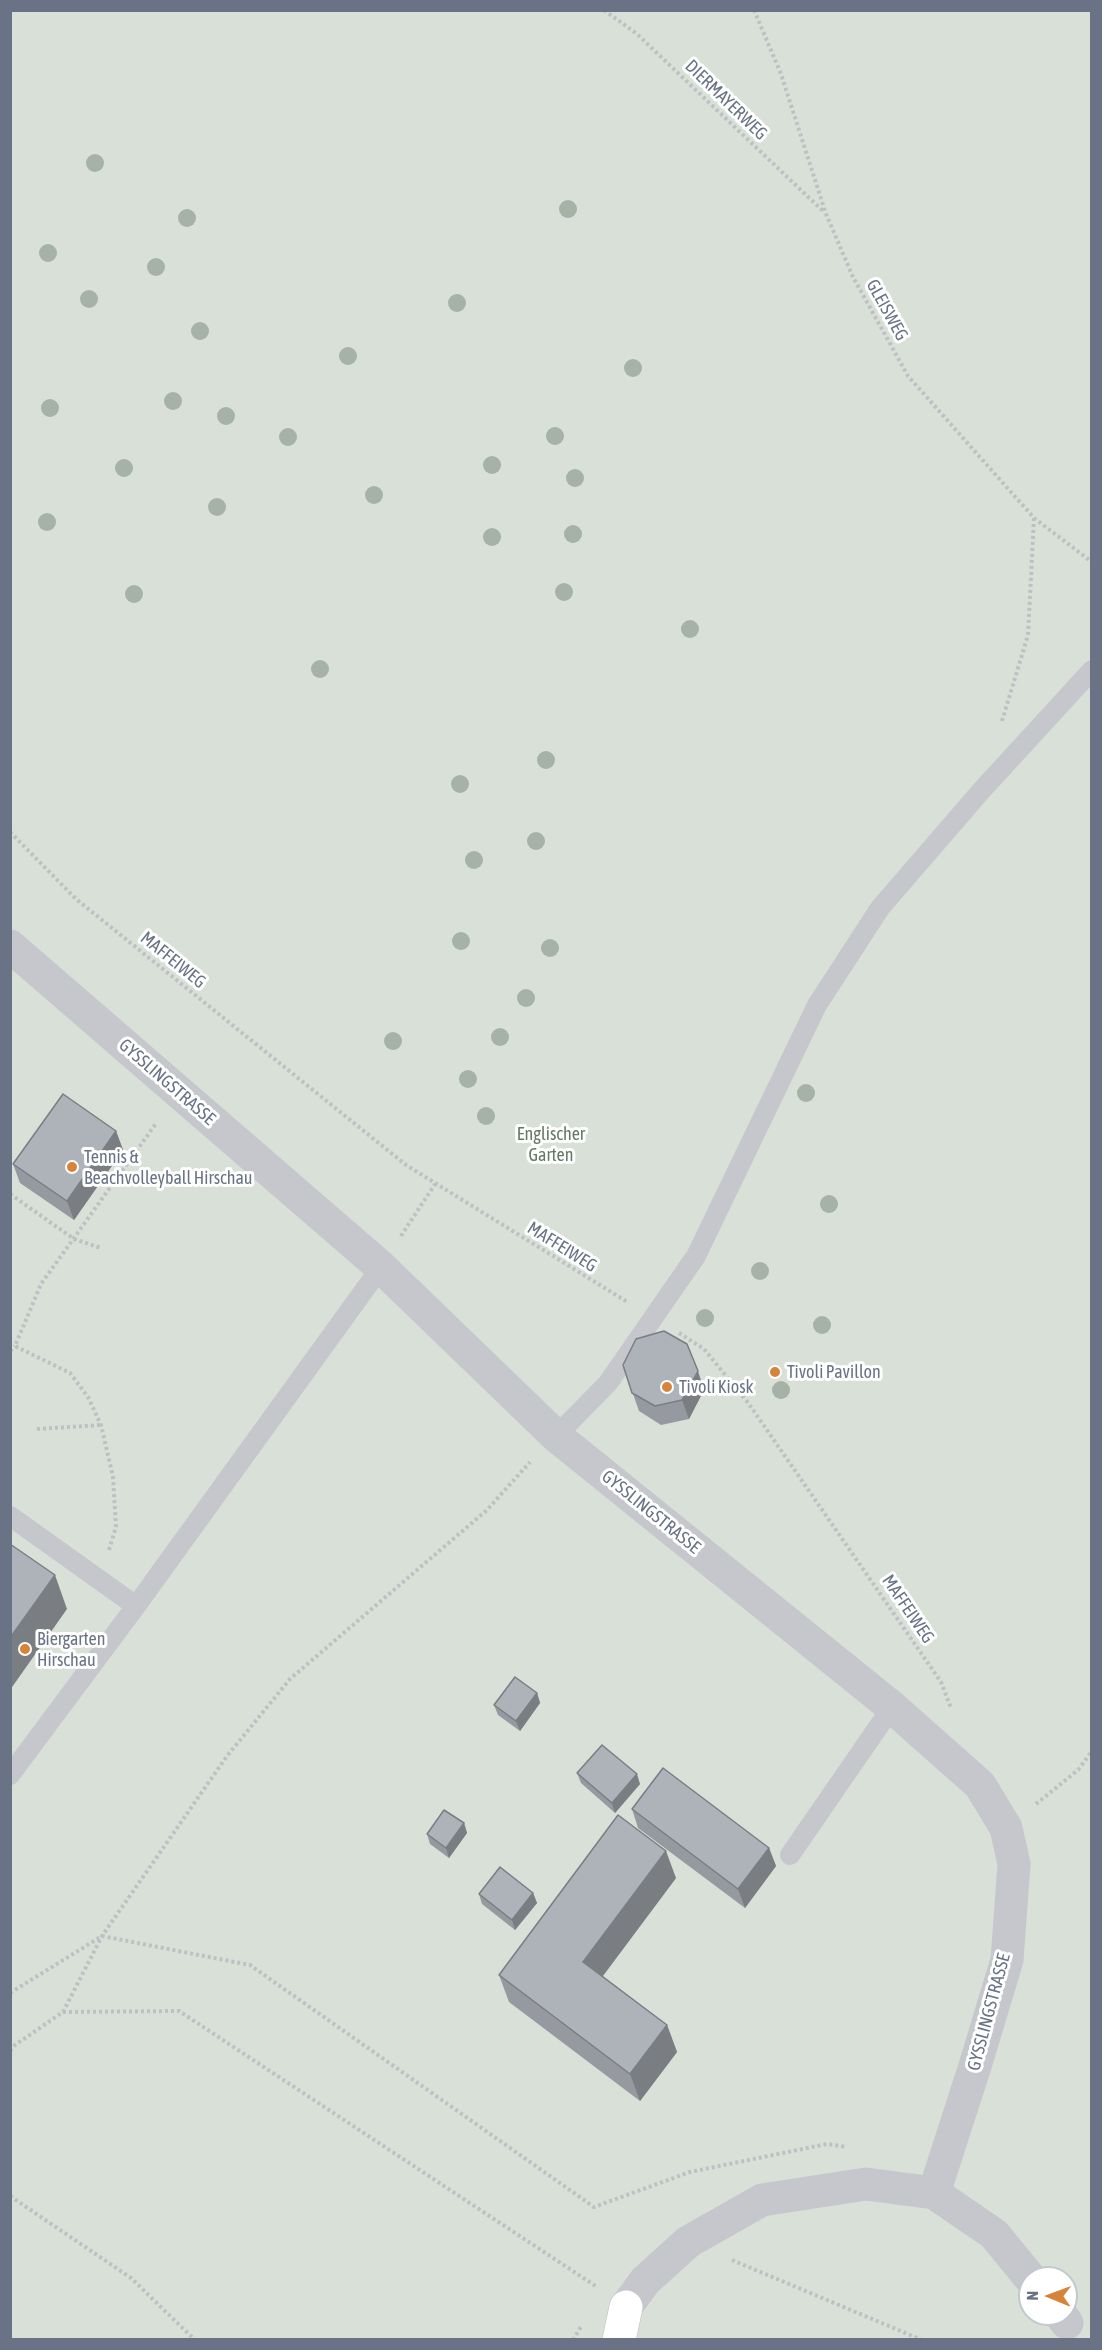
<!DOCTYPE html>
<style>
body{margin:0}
#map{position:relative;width:1102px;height:2350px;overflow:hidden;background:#f8f9f7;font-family:"Asap Condensed",sans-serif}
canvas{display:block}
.frame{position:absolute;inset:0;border:12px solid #6a7385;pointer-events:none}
.north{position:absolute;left:1018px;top:2266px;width:60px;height:60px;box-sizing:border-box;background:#fff;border:2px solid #c3c7ce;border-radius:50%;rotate:271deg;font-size:16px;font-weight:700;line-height:24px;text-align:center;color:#6a7385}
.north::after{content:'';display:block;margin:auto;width:21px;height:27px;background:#d6843a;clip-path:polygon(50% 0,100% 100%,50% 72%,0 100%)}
</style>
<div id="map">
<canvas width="1102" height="2350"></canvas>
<div class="frame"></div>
<div class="north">N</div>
</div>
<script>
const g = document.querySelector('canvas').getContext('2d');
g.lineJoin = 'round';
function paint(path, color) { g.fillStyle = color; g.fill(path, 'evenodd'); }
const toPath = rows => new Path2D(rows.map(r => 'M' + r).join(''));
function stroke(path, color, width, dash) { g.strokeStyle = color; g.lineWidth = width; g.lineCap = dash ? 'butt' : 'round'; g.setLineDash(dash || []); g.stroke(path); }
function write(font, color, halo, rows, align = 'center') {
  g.font = font + ' "Asap Condensed",sans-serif'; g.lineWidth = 6; g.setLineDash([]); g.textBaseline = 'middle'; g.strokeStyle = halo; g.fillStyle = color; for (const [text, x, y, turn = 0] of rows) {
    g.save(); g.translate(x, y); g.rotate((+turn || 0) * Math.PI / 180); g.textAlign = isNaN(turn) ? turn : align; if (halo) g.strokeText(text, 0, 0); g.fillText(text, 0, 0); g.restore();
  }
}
paint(toPath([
 [10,11,1091,11,1091,2339,11,2339],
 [1030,2278,1066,2278,1066,2314,1030,2314]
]), '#d9e0d8');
const trunk = toPath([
 [619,2340,626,2307]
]);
stroke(trunk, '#b8babe', 34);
stroke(toPath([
 [604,10,637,34,824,212],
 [754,10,781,74,826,214,853,277,908,376,1034,518,1092,562],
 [1002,721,1028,635,1034,518],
 [10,832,76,899,406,1165,629,1303],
 [10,1194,74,1239,101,1248],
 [401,1236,435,1184],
 [679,1333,704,1349,749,1404,941,1682,951,1708],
 [10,1351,15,1346],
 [37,1429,101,1425],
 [109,1550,116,1527,113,1477,101,1425,88,1397,70,1373,15,1346,41,1284,157,1122],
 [1036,1804,1078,1770,1092,1751],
 [10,1993,102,1936,250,1965,594,2207,690,2172,827,2144,847,2147],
 [63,2012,179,2011,597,2287],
 [10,2051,15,2045,63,2012,102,1936,227,1756,290,1679,487,1510,530,1462],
 [10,2196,131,2278,195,2340],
 [732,2260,922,2340],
 [573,2340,582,2325]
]), '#bfc0c3', 4, [3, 3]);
stroke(toPath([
 [556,1436,608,1383,696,1256,817,1005,880,908,981,791,1092,670],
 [10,1516,136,1606],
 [10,1775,136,1606,381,1267],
 [790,1855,892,1707]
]), '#c5c7cc', 20);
stroke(toPath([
 [10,946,381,1267,556,1436,892,1707,980,1785,1006,1828,1014,1864,1007,1960,975,2066,934,2193],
 [626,2307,645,2281,688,2242,762,2200,866,2184,934,2193,994,2234,1030,2278],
 [1060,2314,1067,2323]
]), '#c5c7cc', 33);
stroke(trunk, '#fff', 33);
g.fillStyle = '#a7b2a7';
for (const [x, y] of [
 [95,163],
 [568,209],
 [187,218],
 [48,253],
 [156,267],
 [89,299],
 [457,303],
 [200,331],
 [348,356],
 [633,368],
 [173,401],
 [50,408],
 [226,416],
 [555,436],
 [288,437],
 [492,465],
 [124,468],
 [575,478],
 [374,495],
 [217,507],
 [47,522],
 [573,534],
 [492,537],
 [564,592],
 [134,594],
 [690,629],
 [320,669],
 [546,760],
 [460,784],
 [536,841],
 [474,860],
 [461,941],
 [550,948],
 [526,998],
 [500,1037],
 [393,1041],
 [468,1079],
 [806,1093],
 [486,1116],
 [829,1204],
 [760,1271],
 [705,1318],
 [822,1325],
 [781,1390]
]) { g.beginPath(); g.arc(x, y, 9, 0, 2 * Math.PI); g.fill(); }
paint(toPath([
 [116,1131,123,1150,74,1220,20,1183,13,1164],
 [623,1365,704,1390,689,1419,661,1425,639,1411],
 [537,1693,540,1703,520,1731,498,1715,494,1705],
 [577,1773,640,1784,615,1813,581,1783],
 [632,1809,769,1848,776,1866,745,1908,638,1828],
 [464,1823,467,1833,449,1858,430,1844,427,1834],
 [676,1878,603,1976,667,2025,677,2052,640,2101,509,2002,499,1975],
 [533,1893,537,1903,515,1930,482,1904,479,1894]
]), '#969aa0');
paint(toPath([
 [116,1131,123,1150,74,1220,67,1201],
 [698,1371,704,1390,689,1419,682,1400],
 [55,1575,67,1609,10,1690,10,1638],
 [537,1693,540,1703,520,1731,516,1721],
 [637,1774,640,1784,615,1813,612,1803],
 [464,1823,467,1833,449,1858,446,1848],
 [769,1848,776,1866,745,1908,738,1889],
 [666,1851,676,1878,593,1989,583,1962],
 [533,1893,537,1903,515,1930,512,1920],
 [667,2025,677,2052,640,2101,630,2074]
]), '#7a7d82');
const building = toPath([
 [63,1094,116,1131,67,1201,13,1164,63,1094],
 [664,1331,687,1344,698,1371,682,1400,655,1406,632,1393,623,1365,636,1339,664,1331],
 [10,1544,55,1575,10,1638,10,1544],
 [515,1677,537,1693,516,1721,494,1705,515,1677],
 [602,1745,637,1774,612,1803,577,1773,602,1745],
 [663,1768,769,1848,738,1889,632,1809,663,1768],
 [444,1810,464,1823,446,1848,427,1834,444,1810],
 [618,1815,666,1851,583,1962,667,2025,630,2074,499,1975,618,1815],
 [500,1867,533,1893,512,1920,479,1894,500,1867]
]);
paint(building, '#aeb3ba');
stroke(building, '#7a7d82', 1.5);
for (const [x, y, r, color] of [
 [72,1167,6,"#d6843a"],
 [775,1372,6,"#d6843a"],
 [667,1387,6,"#d6843a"],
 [25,1649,6,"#d6843a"]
]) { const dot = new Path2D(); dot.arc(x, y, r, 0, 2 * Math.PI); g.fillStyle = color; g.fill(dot); stroke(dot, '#fff', 2); }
write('18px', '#6a7385', '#fff', [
 ["DIERMAYERWEG",726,100,44],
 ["GLEISWEG",887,310,61],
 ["MAFFEIWEG",173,960,39],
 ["GYSSLINGSTRASSE",167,1082,41],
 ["MAFFEIWEG",562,1247,32],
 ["GYSSLINGSTRASSE",651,1512,39],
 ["MAFFEIWEG",908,1609,56],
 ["GYSSLINGSTRASSE",989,2012,-75]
]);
write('18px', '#657866', '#fff', [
 ["Englischer",551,1134],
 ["Garten",551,1155]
]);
write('18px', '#6a7385', '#fff', [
 ["Tennis &",84,1157],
 ["Beachvolleyball Hirschau",84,1178],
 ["Tivoli Pavillon",787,1372],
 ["Tivoli Kiosk",679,1387],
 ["Biergarten",37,1639],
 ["Hirschau",37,1660]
], 'left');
</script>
